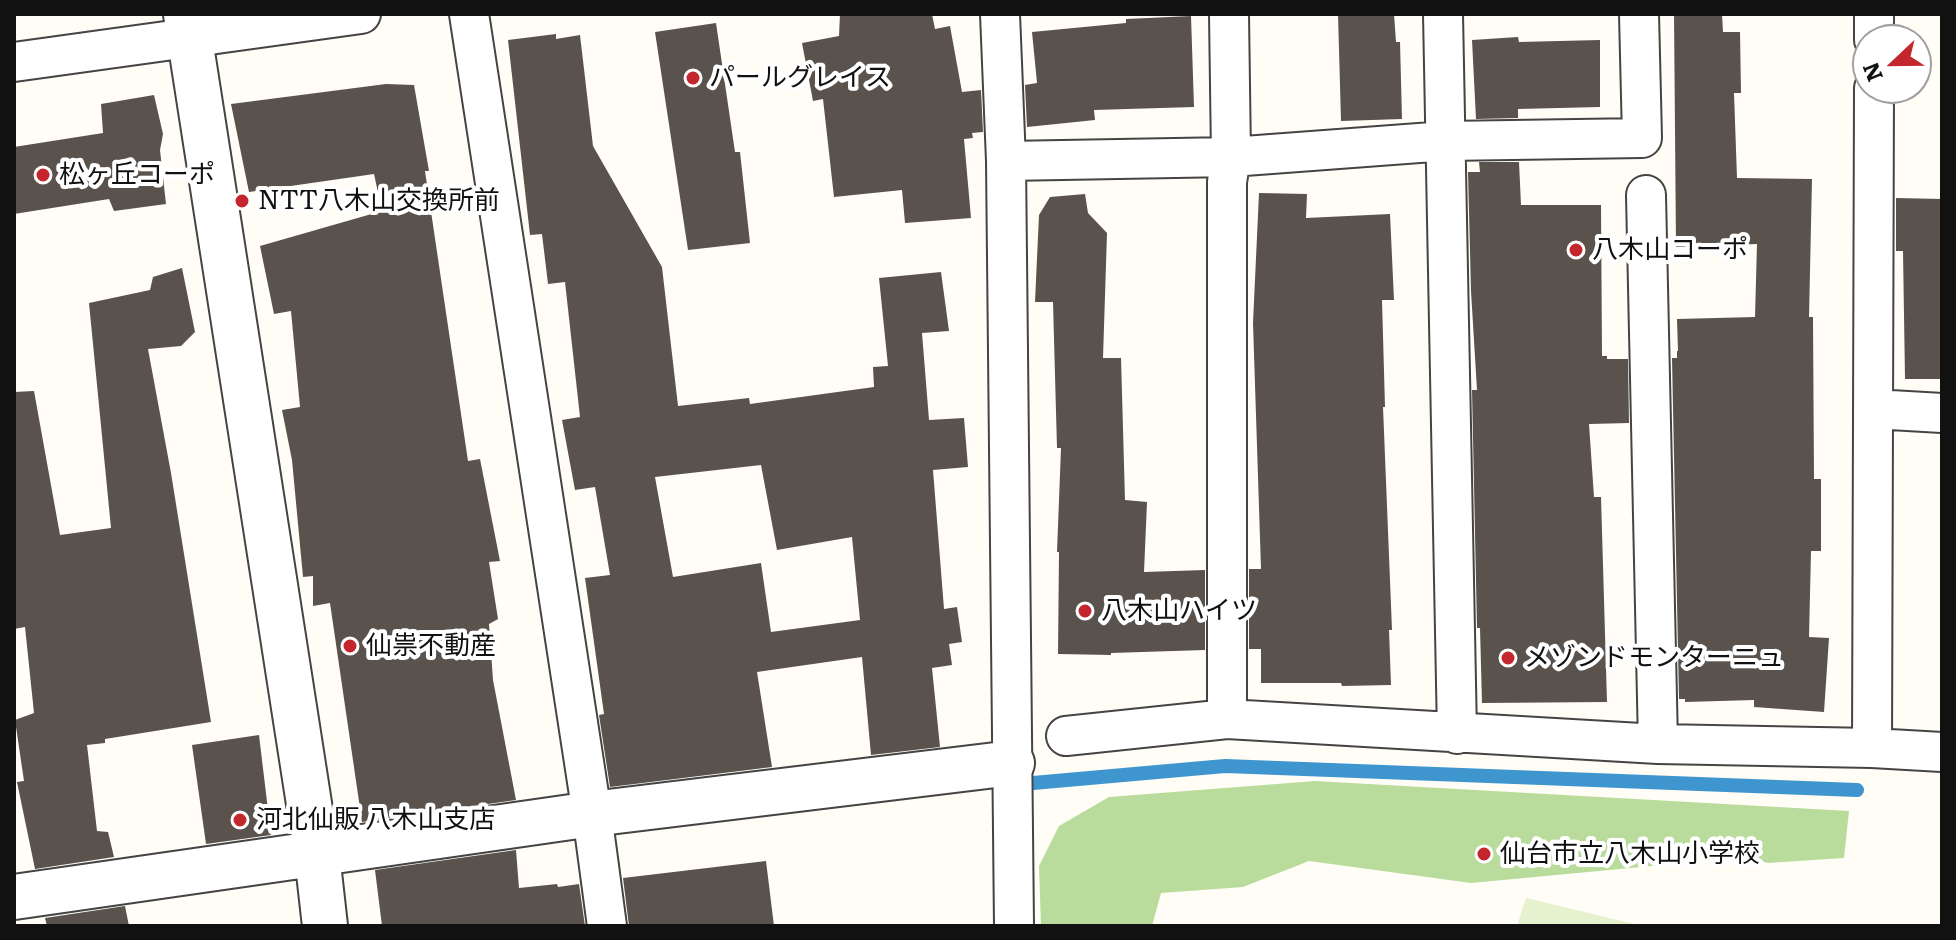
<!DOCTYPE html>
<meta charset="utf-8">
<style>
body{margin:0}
#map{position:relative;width:1956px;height:940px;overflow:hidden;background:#fffdf5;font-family:Literata,serif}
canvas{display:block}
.frame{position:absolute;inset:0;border:16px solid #111;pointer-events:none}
.north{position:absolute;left:1852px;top:24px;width:80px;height:80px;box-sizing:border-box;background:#fff;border:2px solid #a0a0a0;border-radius:50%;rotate:248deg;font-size:22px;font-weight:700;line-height:32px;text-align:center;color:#111}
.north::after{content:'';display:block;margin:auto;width:28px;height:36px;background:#c4262e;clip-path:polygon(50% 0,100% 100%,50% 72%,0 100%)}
</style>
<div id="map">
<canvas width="1956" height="940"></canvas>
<div class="frame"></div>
<div class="north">N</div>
</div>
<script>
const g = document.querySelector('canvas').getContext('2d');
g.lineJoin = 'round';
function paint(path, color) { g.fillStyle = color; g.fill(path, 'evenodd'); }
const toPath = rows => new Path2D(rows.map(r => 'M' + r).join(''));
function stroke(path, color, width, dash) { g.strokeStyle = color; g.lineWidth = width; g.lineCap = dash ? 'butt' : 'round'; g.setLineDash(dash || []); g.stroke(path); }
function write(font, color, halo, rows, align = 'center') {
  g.font = font + ' Literata,"Noto Sans JP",serif'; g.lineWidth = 8; g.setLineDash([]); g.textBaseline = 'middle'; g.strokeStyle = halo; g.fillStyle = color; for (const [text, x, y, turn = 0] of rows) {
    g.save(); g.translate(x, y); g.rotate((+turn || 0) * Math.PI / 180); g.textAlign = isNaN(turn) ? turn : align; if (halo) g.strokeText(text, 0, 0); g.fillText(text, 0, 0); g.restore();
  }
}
paint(toPath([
 [1315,781,1849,811,1844,858,1768,863,1695,844,1652,866,1471,883,1309,861,1243,887,1161,893,1152,926,1041,926,1039,866,1059,826,1109,797]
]), '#b9dc9c');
paint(toPath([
 [1526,898,1643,926,1517,926]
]), '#e6f2cf');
stroke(toPath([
 [1033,783,1225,766,1857,790]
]), '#3f96cf', 14);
paint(toPath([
 [840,14,932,14,935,29,950,26,962,92,981,90,983,132,972,133,973,138,964,139,971,218,905,223,902,190,834,197,823,99,813,101,802,43,839,36],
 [1338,14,1394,14,1396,42,1400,42,1402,119,1341,121],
 [1674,14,1722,14,1723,32,1740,32,1741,93,1734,93,1737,178,1812,179,1809,317,1813,317,1814,479,1821,479,1821,551,1811,551,1809,637,1829,638,1824,712,1754,707,1754,700,1685,702,1685,699,1679,699,1672,358,1677,358,1677,351,1678,351,1677,319,1755,317,1757,244,1676,247],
 [1191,16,1194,107,1094,110,1095,120,1027,127,1025,85,1037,83,1032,32,1126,23,1126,19],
 [716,23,735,152,740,152,750,243,688,250,655,32],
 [556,34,556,39,580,35,593,146,662,267,678,406,749,398,750,404,874,387,873,367,888,366,879,278,941,272,949,331,922,333,929,420,964,418,968,467,933,470,944,609,957,607,962,642,949,644,952,665,932,668,940,747,871,755,862,657,757,672,772,767,610,787,599,715,604,714,585,578,610,575,595,487,575,490,562,420,580,417,565,282,548,284,542,234,530,235,508,40],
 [761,465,777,550,852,537,860,620,771,632,761,563,673,577,655,477],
 [1518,37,1519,42,1600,40,1600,107,1518,109,1518,118,1476,119,1472,40],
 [386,84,414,85,429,171,425,171,468,461,480,459,500,561,489,562,498,619,489,624,493,680,516,800,362,822,330,603,313,606,313,576,303,577,292,460,282,410,300,407,291,311,274,314,260,246,382,211,374,174,249,192,231,104],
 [154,95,163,134,160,150,166,204,114,211,109,199,14,214,14,147,103,133,101,104],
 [1479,162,1519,162,1521,205,1601,205,1602,356,1607,356,1607,359,1628,359,1629,423,1589,424,1594,497,1601,497,1607,702,1482,703,1480,628,1477,628,1472,390,1477,390,1471,291,1468,172,1480,172],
 [1259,193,1307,194,1306,218,1390,214,1394,300,1382,300,1385,407,1383,407,1392,630,1389,630,1391,685,1342,686,1341,683,1261,683,1261,649,1249,649,1249,569,1261,569,1253,323],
 [1085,194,1088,213,1107,233,1103,358,1121,358,1125,500,1147,502,1144,572,1205,570,1205,650,1111,653,1111,655,1058,654,1059,552,1057,552,1061,448,1057,448,1053,302,1035,302,1039,215,1050,197],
 [1896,198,1942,199,1942,379,1905,379,1903,251,1896,251],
 [182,268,195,332,181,346,148,349,171,473,211,722,105,739,105,743,87,745,97,831,108,832,114,857,35,869,17,782,24,781,15,720,34,713,25,627,14,629,14,392,34,391,60,535,111,528,89,303,150,290,153,277],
 [259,735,271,835,206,844,192,745],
 [516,850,519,888,557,884,558,887,579,884,585,926,382,926,375,870],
 [766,861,774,926,629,926,623,878],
 [125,906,129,926,47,926,45,918]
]), '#5a524d');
const minor = toPath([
 [469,14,592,814,607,926],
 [1000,14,1006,161,1014,926],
 [1443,14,1457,734],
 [1874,14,1874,40],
 [14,62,361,14],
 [1006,161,1231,157,1446,141,1642,138,1639,14],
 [1646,195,1658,744],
 [1873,409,1942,413],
 [1227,719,1227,182,1231,157,1229,14],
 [1066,736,1227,719,1658,744,1872,748,1942,752],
 [1872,748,1874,88]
]);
const tertiary = toPath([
 [186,14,317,855,325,926],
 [14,897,592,814,1012,763]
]);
stroke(minor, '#444', 42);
stroke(tertiary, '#444', 48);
stroke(minor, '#fff', 38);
stroke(tertiary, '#fff', 44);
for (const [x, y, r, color] of [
 [693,78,8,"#c4262e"],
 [43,175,8,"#c4262e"],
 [242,201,8,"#c4262e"],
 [1576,250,8,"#c4262e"],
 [1085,611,8,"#c4262e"],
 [350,646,8,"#c4262e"],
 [1508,658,8,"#c4262e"],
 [240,820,8,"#c4262e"],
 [1484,854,8,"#c4262e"]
]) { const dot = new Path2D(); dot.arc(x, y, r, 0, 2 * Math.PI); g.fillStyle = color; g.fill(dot); stroke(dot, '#fff', 3); }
write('26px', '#111', '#fff', [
 ["パールグレイス",709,78],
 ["松ヶ丘コーポ",59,175],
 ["NTT八木山交換所前",258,201],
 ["八木山コーポ",1592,250],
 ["八木山ハイツ",1101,611],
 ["仙祟不動産",366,646],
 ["メゾンドモンターニュ",1524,658],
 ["河北仙販 八木山支店",256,820],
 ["仙台市立八木山小学校",1500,854]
], 'left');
</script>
